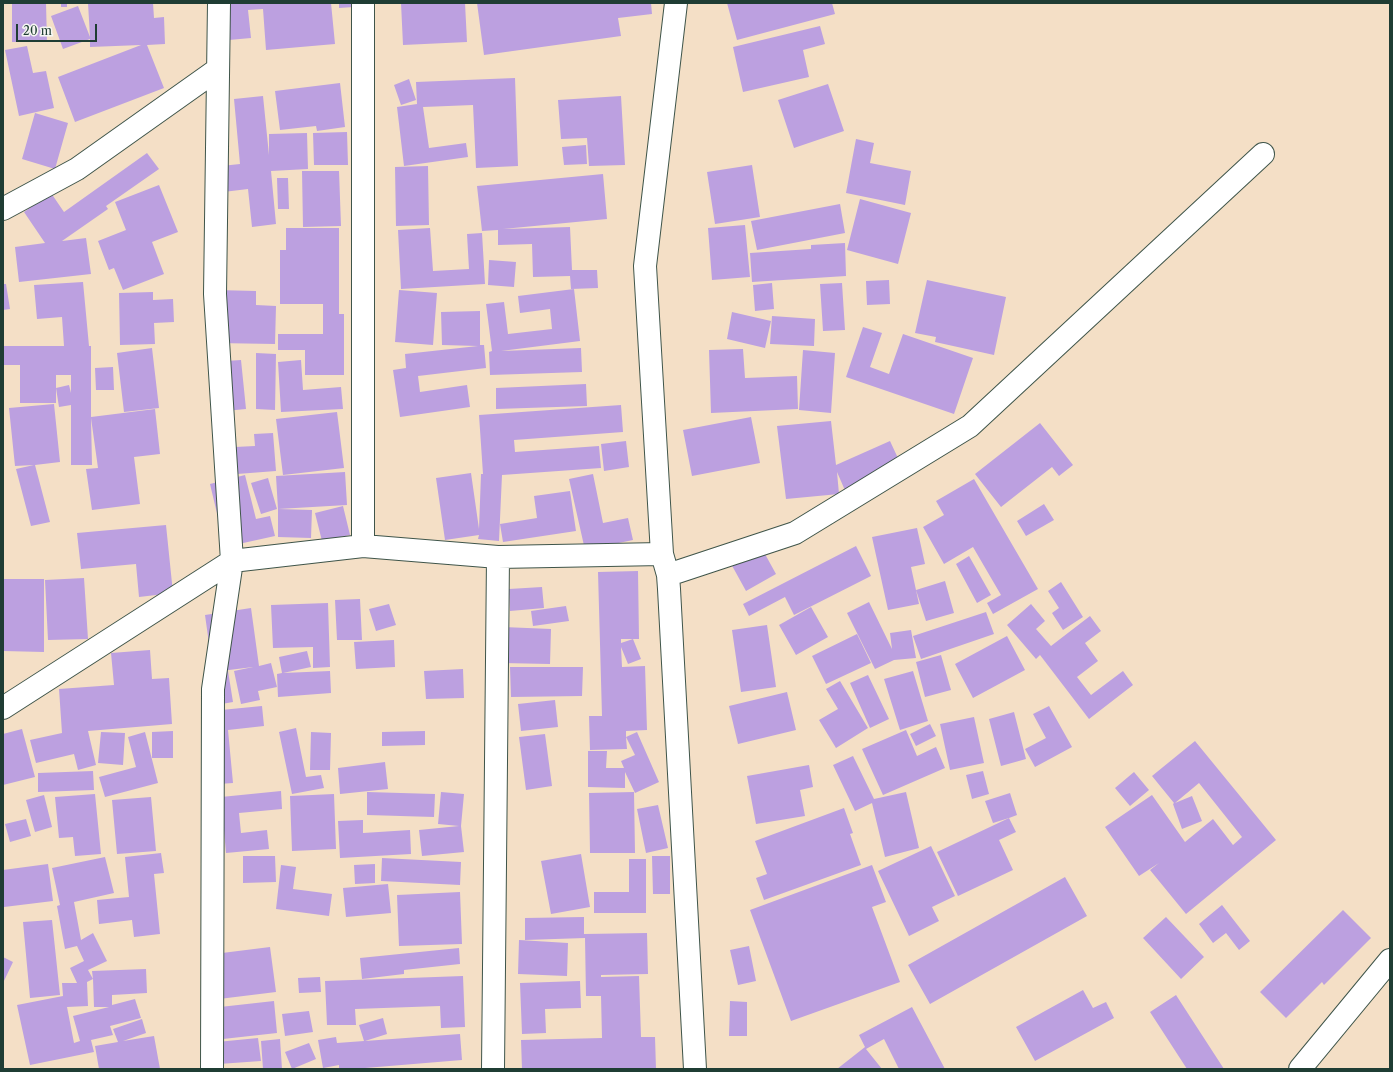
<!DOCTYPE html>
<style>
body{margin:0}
#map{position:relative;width:1393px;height:1072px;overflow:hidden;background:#f4dfc6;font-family:"Libre Caslon Text",serif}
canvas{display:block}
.frame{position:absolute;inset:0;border:4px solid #1f3d34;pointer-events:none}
.scale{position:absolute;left:16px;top:24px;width:81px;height:18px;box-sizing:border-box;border:2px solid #1f3d34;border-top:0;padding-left:5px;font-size:12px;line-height:14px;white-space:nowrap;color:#1f3d34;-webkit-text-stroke:3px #f6f6f2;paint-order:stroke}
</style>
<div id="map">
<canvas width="1393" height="1072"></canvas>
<div class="frame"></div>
<div class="scale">20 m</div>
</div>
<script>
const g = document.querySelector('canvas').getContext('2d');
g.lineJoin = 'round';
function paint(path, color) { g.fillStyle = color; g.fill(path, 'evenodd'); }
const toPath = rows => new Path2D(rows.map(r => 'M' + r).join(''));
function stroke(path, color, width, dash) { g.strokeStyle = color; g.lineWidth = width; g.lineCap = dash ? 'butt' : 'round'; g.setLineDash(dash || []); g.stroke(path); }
paint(toPath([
 [12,3,46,3,47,42,12,42],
 [61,3,67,3,67,7,61,7],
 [88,3,153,3,154,18,164,17,165,44,147,45,164,88,75,122,58,77,141,45,90,47,90,39,63,49,51,16,78,6,90,37],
 [215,3,331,3,335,44,266,50,263,9,248,10,251,38,218,41],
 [339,3,354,3,354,7,339,8],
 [401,3,465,3,467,42,403,45],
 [477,3,651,3,652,14,618,18,621,36,484,55],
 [727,3,832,3,835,14,737,40],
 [820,26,825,44,803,50,809,77,743,92,733,47],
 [27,46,33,73,46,71,54,108,19,116,5,50],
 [515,78,518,166,476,168,473,105,423,107,429,148,466,143,468,157,404,166,397,107,417,104,416,82],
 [409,79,416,100,401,105,394,85],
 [340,83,345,127,317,131,316,126,280,130,275,91],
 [828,84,844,131,794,148,778,100],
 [263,96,269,155,269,134,307,133,308,169,271,171,276,224,252,227,248,189,215,193,212,167,240,164,234,99],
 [621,96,625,165,589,166,587,138,561,139,558,100],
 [35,113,68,123,55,169,22,159],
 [347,132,348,165,314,165,313,133],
 [856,139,874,143,870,163,911,171,905,205,846,193],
 [586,145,587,164,564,165,562,147],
 [147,153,159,169,106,206,108,209,62,241,86,238,91,274,19,282,15,247,45,243,24,212,51,193,64,212],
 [752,165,760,217,715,224,707,172],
 [428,166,429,225,396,226,395,167],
 [302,171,339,171,341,226,303,227],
 [603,174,607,219,503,229,570,227,572,270,597,270,598,288,571,289,570,276,533,277,532,244,498,245,498,230,482,231,477,186],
 [277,178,288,178,289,209,278,209],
 [159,185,178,232,152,242,164,274,123,290,114,268,109,270,98,241,126,230,115,202],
 [860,199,911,213,898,264,847,250],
 [840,204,845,233,757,250,751,221],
 [745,225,750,277,712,280,708,228],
 [286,228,339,228,339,314,344,314,344,375,305,375,305,350,278,350,278,334,323,334,323,304,280,304,280,250,286,250],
 [430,228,433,271,469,269,467,234,482,233,485,284,401,289,398,230],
 [845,243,846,276,752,282,750,253,811,249,811,245],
 [489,260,516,262,514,287,488,285],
 [889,280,890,304,867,305,866,281],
 [927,280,1006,297,994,355,935,342,936,337,915,333],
 [83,282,89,346,91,346,91,417,155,409,160,454,134,457,140,504,92,510,86,469,98,468,91,418,92,465,71,465,71,405,59,407,56,388,69,385,71,393,71,375,56,375,56,403,20,403,20,365,3,365,3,346,64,346,62,317,37,319,34,285],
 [772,283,774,309,755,311,753,285],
 [842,283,845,330,823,331,820,284],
 [3,284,6,284,10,309,3,310],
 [574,289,580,341,501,351,581,348,582,372,490,375,489,352,492,351,486,304,504,302,508,334,552,329,550,309,520,313,518,296],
 [216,290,256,291,256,305,276,306,275,344,216,343],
 [399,290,437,293,433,345,395,342],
 [153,292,153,300,173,299,174,322,154,323,155,344,120,345,119,293],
 [480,311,480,345,484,345,486,368,418,376,420,392,467,385,470,407,400,417,393,370,406,368,405,354,478,346,442,345,441,312],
 [732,312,771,321,765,348,727,339],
 [772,316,815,319,814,346,770,344],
 [863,327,882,333,870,367,889,374,903,334,973,358,954,414,846,377],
 [152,348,159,408,124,412,117,353],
 [743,349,745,378,797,376,798,409,711,413,709,350],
 [803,350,835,353,831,413,799,410],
 [256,353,276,354,275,410,256,409],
 [241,360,246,409,215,412,210,362],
 [301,360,303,390,341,387,343,409,281,412,278,362],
 [113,367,114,390,96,390,95,368],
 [586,384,587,406,496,409,496,388],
 [54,404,60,462,35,465,50,522,31,526,16,469,34,465,15,466,9,408],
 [621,405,623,432,514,440,515,452,599,446,601,468,502,475,499,541,478,539,479,535,445,540,436,478,471,473,479,529,481,474,483,474,479,415],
 [337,412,344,468,283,475,276,419],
 [234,413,235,447,255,446,254,434,273,433,276,471,237,474,214,414],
 [751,417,760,463,692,476,683,430],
 [831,421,836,465,890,441,903,469,847,495,837,472,839,494,786,499,777,426],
 [1040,423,1073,465,1059,476,1052,467,1001,507,975,474],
 [626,441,629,467,604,471,601,444],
 [345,472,347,505,278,509,276,476],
 [593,474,603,523,628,518,633,540,585,550,569,479],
 [245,475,256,519,270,516,275,536,225,547,210,484],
 [268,478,277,509,261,514,251,483],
 [974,479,1038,589,993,614,987,603,1001,595,973,547,944,564,923,527,944,515,936,501],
 [570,491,576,531,503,542,500,524,537,518,534,496],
 [1044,504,1054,520,1026,536,1017,521],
 [343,506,350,535,322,541,315,513],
 [278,509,312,510,311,538,278,537],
 [166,525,173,593,139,597,136,564,81,569,77,533],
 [917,528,925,564,911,567,919,604,888,610,872,537],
 [760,545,776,574,746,591,730,562],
 [856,546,871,576,794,615,785,597,749,616,743,604],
 [969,556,991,595,977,603,956,564],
 [638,571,639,639,633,639,641,659,628,664,621,647,622,667,645,666,647,730,626,731,626,737,637,732,659,782,635,793,625,772,625,788,588,787,588,751,607,751,606,768,624,768,621,761,635,755,626,737,627,749,590,750,589,716,602,716,598,572],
 [621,639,633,639,621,643],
 [84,578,88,639,48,640,45,580],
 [3,579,44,579,44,652,3,651],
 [945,581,954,613,926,621,916,590],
 [1061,582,1083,617,1063,630,1052,613,1059,608,1048,591],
 [542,587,544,608,510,611,509,589],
 [360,599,362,640,337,640,335,600],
 [869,602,892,649,890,633,911,630,916,658,894,660,875,669,847,613],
 [328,603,330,667,313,668,313,647,273,648,271,605],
 [389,604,396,625,376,631,369,609],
 [1031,604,1045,621,1036,629,1051,646,1090,616,1101,631,1085,643,1098,661,1077,677,1091,695,1123,671,1133,685,1089,719,1040,655,1036,659,1007,625],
 [566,606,569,621,533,626,531,611],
 [811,607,828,637,796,655,779,625],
 [251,608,259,666,271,663,277,687,258,691,260,700,241,704,234,671,253,667,213,672,205,615],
 [986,612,994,634,921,659,913,636],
 [767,625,776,687,741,692,732,630],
 [503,627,551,629,550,664,502,663],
 [857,634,871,663,826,684,812,656],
 [1007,636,1025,670,973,698,955,664],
 [394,640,395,667,356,669,354,642],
 [150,650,152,679,169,678,172,724,88,731,96,765,78,770,74,754,36,763,30,740,62,733,59,689,114,685,111,653],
 [307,651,311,667,283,673,330,671,331,693,278,697,277,674,282,673,279,657],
 [941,655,951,690,925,697,916,662],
 [510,667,583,667,582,696,511,697],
 [463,669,464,698,426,699,424,671],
 [228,671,233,702,210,706,205,675],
 [913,671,928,721,900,730,884,679],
 [868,675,889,719,870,728,850,683],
 [840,681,868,728,836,748,819,720,838,709,826,689],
 [787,692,796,730,738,744,729,706],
 [555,700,558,727,521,731,518,704],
 [262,706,264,726,228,730,233,783,219,784,211,711],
 [1049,706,1072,747,1035,767,1025,749,1046,738,1033,714],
 [1014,712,1026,759,1001,766,989,719],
 [974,717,984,763,950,770,940,724],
 [930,724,936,736,916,746,910,734],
 [296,728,306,777,321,775,324,788,292,794,279,732],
 [22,729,35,777,3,785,3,734],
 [906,730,917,756,936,747,945,768,883,795,862,749],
 [173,731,173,758,152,758,152,732],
 [425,731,425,745,382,746,382,732],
 [101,732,125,733,123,765,98,763],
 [145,732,158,783,105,797,99,777,136,767,128,737],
 [311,732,331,733,330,770,310,770],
 [545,734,552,786,526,790,519,737],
 [1195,741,1276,840,1186,914,1150,870,1159,863,1139,876,1105,827,1152,795,1185,842,1213,819,1233,845,1242,837,1199,783,1175,803,1192,796,1202,821,1182,829,1173,804,1174,803,1152,776],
 [853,756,874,799,906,792,919,848,885,857,872,803,855,811,833,765],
 [385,762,388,789,340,794,338,768],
 [809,765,813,787,800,790,805,816,756,824,747,776],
 [93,771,94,790,38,792,38,773],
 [983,771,989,794,972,799,966,775],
 [1134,772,1149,790,1130,806,1115,788],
 [281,791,282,809,239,813,241,833,267,830,269,849,226,853,221,797],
 [367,792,435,794,434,817,367,815],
 [441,792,464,794,461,826,464,852,422,856,419,830,459,826,438,824],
 [634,792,635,853,590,853,589,793],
 [1010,793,1017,815,1009,818,1016,832,999,840,1013,870,958,896,937,852,1009,818,993,823,985,801],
 [95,794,101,854,75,856,73,837,59,838,55,797],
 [334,794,336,849,292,851,290,796],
 [44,795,52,827,35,832,26,800],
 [151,797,156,851,117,854,112,800],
 [658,805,668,848,646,853,637,809],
 [844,808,853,833,850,834,861,865,764,900,756,878,767,874,755,841],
 [26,819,31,836,10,842,5,824],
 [363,820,363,833,410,830,411,854,340,858,338,821],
 [931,846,955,896,932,907,939,921,909,936,878,871],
 [161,853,164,873,154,874,160,934,134,937,132,920,99,924,97,900,129,897,125,857],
 [581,854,590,907,551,914,541,861],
 [243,856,275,856,276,882,243,883],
 [652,856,670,856,670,894,653,894],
 [105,857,114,893,74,902,81,940,93,933,107,961,88,970,93,979,87,982,88,1006,67,1007,74,1043,80,1041,73,1016,109,1007,94,1007,93,979,92,971,146,969,147,993,112,995,112,1005,135,999,141,1018,110,1026,113,1035,91,1040,94,1052,30,1065,17,1005,63,996,62,983,77,983,70,968,84,961,77,946,65,949,57,906,60,905,52,868],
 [382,858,461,862,460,885,381,881],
 [629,859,646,859,646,913,594,913,594,892,629,892],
 [48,864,53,901,4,907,3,870],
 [375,864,375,883,355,884,354,865],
 [281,865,296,867,293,889,332,894,329,916,276,909],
 [872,865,886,902,872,907,900,982,791,1021,750,910],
 [1065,877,1087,916,930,1004,908,965],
 [388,884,391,913,346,917,343,888],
 [460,892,462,944,399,946,397,895],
 [1222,905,1250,941,1239,950,1226,933,1213,943,1199,924],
 [1343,910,1371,938,1324,985,1322,982,1286,1018,1260,992],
 [584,917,584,934,647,933,648,974,601,975,601,977,639,976,641,1037,655,1037,656,1069,522,1069,521,1040,602,1038,601,996,586,996,585,938,525,940,525,918],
 [1166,917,1204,957,1181,979,1143,938],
 [52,920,60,995,30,998,23,922],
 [519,940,568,943,567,976,518,974],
 [749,946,756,981,738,985,730,950],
 [270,947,276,992,219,999,214,954],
 [459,948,460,964,404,970,404,974,362,979,360,958],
 [3,957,13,962,3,983],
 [463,976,465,1027,441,1028,440,1006,355,1009,356,1025,327,1025,325,981],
 [320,977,321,992,299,993,298,978],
 [580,981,581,1008,545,1009,546,1033,522,1034,520,983],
 [1083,990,1093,1008,1106,1002,1114,1018,1035,1061,1016,1027],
 [1176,995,1224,1069,1187,1069,1150,1012],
 [274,1001,277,1033,223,1039,220,1007],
 [730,1001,747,1002,747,1036,729,1036],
 [912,1007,945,1069,899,1069,884,1039,866,1049,882,1069,837,1069,865,1047,859,1035],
 [309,1011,313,1032,285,1036,282,1014],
 [383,1018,387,1034,365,1041,460,1034,462,1060,353,1069,339,1069,339,1065,323,1068,318,1040,336,1037,337,1043,364,1041,359,1025],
 [142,1019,146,1033,123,1041,154,1036,160,1069,99,1069,95,1046,118,1042,113,1029],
 [258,1038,261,1061,219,1064,217,1042],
 [280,1039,282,1069,263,1069,261,1041],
 [309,1043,316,1059,292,1069,285,1052]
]), '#bca0e0');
const minor = toPath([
 [676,3,645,266,662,554,668,575,669,589,695,1069],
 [3,209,77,169,218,69],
 [363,546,363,3],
 [668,575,795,533,970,426,1263,154],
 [3,708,232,561,363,546,498,557,662,554],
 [212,1069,213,689,232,561,215,294,219,3],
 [493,1069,498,557],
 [1300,1069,1390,960]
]);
stroke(minor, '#3f554a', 24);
stroke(minor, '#fff', 22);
</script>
